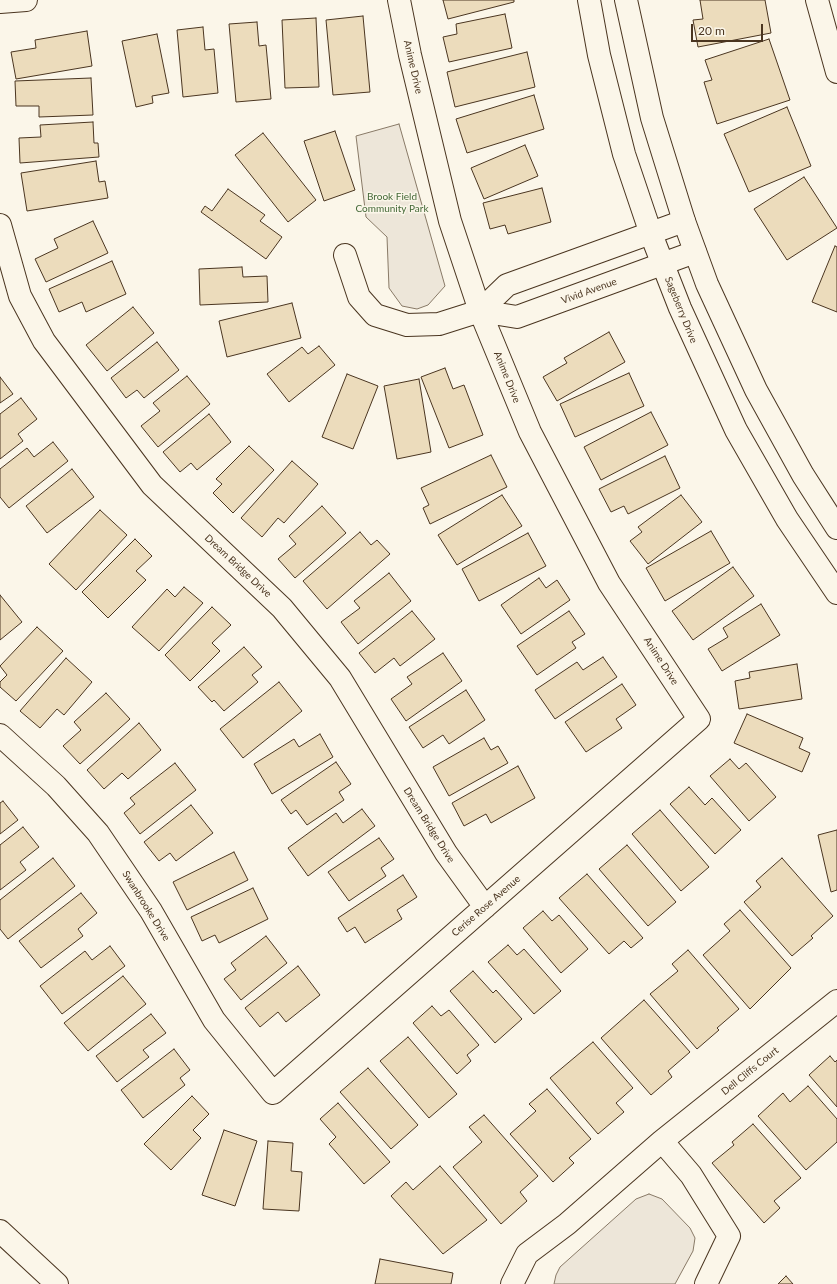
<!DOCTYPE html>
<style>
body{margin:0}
#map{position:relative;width:837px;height:1284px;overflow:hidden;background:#fbf6e9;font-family:Lato,sans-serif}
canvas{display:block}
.scale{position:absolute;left:691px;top:24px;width:72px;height:18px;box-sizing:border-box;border:2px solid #4a3520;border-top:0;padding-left:5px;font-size:12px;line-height:14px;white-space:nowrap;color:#4a3520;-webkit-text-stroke:3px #fbf6e9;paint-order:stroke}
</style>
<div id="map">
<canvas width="837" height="1284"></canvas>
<div class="scale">20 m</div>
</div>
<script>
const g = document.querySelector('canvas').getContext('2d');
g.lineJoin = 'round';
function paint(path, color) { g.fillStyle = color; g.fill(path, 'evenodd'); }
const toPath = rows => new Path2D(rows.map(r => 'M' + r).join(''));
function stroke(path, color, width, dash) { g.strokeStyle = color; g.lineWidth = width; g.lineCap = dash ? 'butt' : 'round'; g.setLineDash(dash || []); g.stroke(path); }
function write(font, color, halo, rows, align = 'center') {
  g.font = font + ' Lato,sans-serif'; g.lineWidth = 3; g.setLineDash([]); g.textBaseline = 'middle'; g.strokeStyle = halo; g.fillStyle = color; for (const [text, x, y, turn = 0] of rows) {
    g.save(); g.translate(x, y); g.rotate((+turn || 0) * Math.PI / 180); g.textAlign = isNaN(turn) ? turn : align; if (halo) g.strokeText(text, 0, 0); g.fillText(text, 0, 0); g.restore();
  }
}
const green = toPath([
 [399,124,445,286,428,305,417,309,402,306,389,288,387,237,366,217,356,136,399,124],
 [649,1194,662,1199,690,1228,695,1238,693,1251,675,1284,554,1284,556,1275,560,1267,636,1199,649,1194]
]);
paint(green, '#ede6d9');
stroke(green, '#887966', 1);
const building = toPath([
 [443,0,514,0,514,2,448,19,443,0],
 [700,0,765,0,771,33,698,47,693,20,703,19,700,0],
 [505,14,512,48,449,62,443,37,457,34,456,24,505,14],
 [363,16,370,92,333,95,326,20,363,16],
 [316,18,319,87,285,88,282,20,316,18],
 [257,22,259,46,266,45,271,99,236,102,229,24,257,22],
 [203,27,205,50,214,49,218,93,183,97,177,30,203,27],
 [87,31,92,66,16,79,11,52,36,48,35,40,87,31],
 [157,34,169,93,152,96,153,103,136,107,122,41,157,34],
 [769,39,790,100,717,124,704,82,712,80,705,60,769,39],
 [527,52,535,87,455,107,447,72,527,52],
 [91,78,93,115,39,117,39,106,16,106,15,81,91,78],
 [534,95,544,129,467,153,456,119,534,95],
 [787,107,811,166,749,192,724,134,787,107],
 [93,122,94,143,98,143,99,157,20,163,19,138,41,137,40,125,93,122],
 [335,131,355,190,324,201,304,141,335,131],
 [263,133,316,200,288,222,235,155,263,133],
 [525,145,538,176,484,199,471,168,525,145],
 [96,161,99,182,105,181,108,198,27,211,21,173,96,161],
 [804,177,837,228,787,260,754,209,804,177],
 [542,188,551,222,508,234,505,225,490,229,483,203,542,188],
 [228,189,265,215,260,221,282,237,266,259,201,212,205,206,212,211,228,189],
 [93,221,108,253,46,282,35,259,58,248,54,239,93,221],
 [835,246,837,247,837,312,812,302,835,246],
 [112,261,126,294,86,312,82,302,59,312,49,289,112,261],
 [242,267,243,277,267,276,268,302,200,305,199,269,242,267],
 [292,303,301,338,227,357,219,321,292,303],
 [133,307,154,333,107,371,86,345,133,307],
 [609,332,625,362,557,401,543,377,567,363,564,358,609,332],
 [157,342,179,370,144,398,137,390,126,398,111,378,157,342],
 [319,346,335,365,289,402,267,374,302,347,308,354,319,346],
 [445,368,453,389,464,385,483,435,449,448,421,377,445,368],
 [629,373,644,406,575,437,560,404,629,373],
 [347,374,378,386,353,449,322,437,347,374],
 [187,376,210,404,158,447,141,426,160,411,153,403,187,376],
 [0,377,13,394,0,403,0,377],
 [419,379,431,452,397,459,384,386,419,379],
 [21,398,37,419,18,434,23,441,0,459,0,414,21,398],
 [651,412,668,445,601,480,584,447,651,412],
 [209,414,231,442,197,470,191,463,180,472,163,452,209,414],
 [53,442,68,461,9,508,0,497,0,469,27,448,34,457,53,442],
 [249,446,274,470,233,513,213,493,222,484,216,479,249,446],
 [491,455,507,487,430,524,423,508,429,505,421,488,491,455],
 [665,456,680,488,628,514,624,506,611,512,599,489,665,456],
 [292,461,318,484,284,523,278,518,262,537,241,518,292,461],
 [72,469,94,497,47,533,26,506,72,469],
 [502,495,522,526,457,565,438,535,502,495],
 [681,495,702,522,648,564,630,541,642,532,638,527,681,495],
 [322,506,346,533,295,578,278,559,296,544,289,536,322,506],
 [100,510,127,535,76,590,49,564,100,510],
 [711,531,730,563,665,601,646,568,711,531],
 [360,532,371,545,377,540,390,554,327,609,303,581,360,532],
 [528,533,546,566,479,601,462,569,528,533],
 [135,539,152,556,136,571,146,580,108,618,82,592,135,539],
 [733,567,754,596,693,640,672,611,733,567],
 [389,573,411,601,358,644,341,622,360,608,354,601,389,573],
 [539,578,546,588,557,580,570,600,521,634,501,605,539,578],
 [184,587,203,603,159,651,132,627,167,589,175,597,184,587],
 [0,595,22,622,0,640,0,595],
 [761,604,780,635,722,671,708,649,728,637,723,628,761,604],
 [212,607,231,625,212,643,220,651,190,681,165,655,212,607],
 [412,611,435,639,400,666,394,658,375,673,359,653,412,611],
 [569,611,585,634,572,642,576,648,537,675,517,646,569,611],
 [37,627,63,651,16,701,0,687,0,682,7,675,0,666,37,627],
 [244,647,262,667,252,675,258,682,224,711,214,700,212,702,198,687,244,647],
 [443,653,462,681,406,721,391,699,412,684,407,677,443,653],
 [603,657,617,677,555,719,535,690,577,662,583,670,603,657],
 [66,658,92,682,64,715,57,709,40,728,20,711,66,658],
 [797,664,802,699,739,709,735,681,750,678,749,672,797,664],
 [279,682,302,711,243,758,220,729,279,682],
 [622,684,636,705,616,719,622,728,586,752,565,722,622,684],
 [466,690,485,720,449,744,443,735,423,748,409,727,466,690],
 [106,693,130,719,80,764,63,746,81,730,74,722,106,693],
 [747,714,803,738,799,748,810,753,802,772,734,743,747,714],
 [139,723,161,750,128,779,122,773,104,789,87,770,139,723],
 [320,734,333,757,272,794,254,764,294,739,299,747,320,734],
 [484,738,491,750,498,746,508,763,449,796,433,767,484,738],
 [730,759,739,769,746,763,776,797,749,821,710,776,730,759],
 [336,762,351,784,339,792,344,800,307,825,296,810,291,814,281,800,336,762],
 [175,763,196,790,140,834,124,813,135,804,130,798,175,763],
 [518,766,535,798,491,823,486,814,464,826,452,803,518,766],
 [689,787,705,805,712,798,741,830,715,854,670,804,689,787],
 [3,801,18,820,0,834,0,803,3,801],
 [191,805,213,833,176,861,170,853,159,861,144,842,191,805],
 [362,809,375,826,308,876,288,848,336,813,343,823,362,809],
 [660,810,709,867,681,891,632,834,660,810],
 [23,827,39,847,20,862,26,870,0,890,0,845,23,827],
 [837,830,837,890,831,892,818,835,837,830],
 [379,838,394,859,381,868,386,876,349,901,328,872,379,838],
 [627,845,676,902,648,926,599,869,627,845],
 [234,852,248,880,187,910,173,882,234,852],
 [53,858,75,886,8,939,0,929,0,900,53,858],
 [782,858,833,916,811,936,813,938,792,956,744,902,761,887,756,881,782,858],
 [587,874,643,938,631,948,624,941,609,954,559,898,587,874],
 [403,875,417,897,397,910,402,919,365,943,355,927,347,932,338,918,403,875],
 [253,888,268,919,219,943,215,935,202,941,191,917,253,888],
 [81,893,97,913,78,929,83,936,41,968,19,941,81,893],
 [740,910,791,968,750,1009,703,955,730,931,724,924,740,910],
 [543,911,552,921,559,915,588,949,561,973,523,928,543,911],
 [266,936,287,963,241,1000,224,979,236,970,231,963,266,936],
 [508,945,517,955,524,949,561,991,534,1014,488,962,508,945],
 [110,946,125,966,62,1014,40,986,85,951,92,960,110,946],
 [688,950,739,1009,717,1028,719,1030,697,1049,650,994,678,971,672,964,688,950],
 [298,966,320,995,286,1022,278,1012,260,1027,245,1008,298,966],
 [473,971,493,993,496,990,522,1019,495,1043,450,991,473,971],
 [123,976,146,1004,88,1051,64,1023,123,976],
 [644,1000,690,1052,668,1071,672,1077,651,1095,601,1038,644,1000],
 [432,1006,441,1016,449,1010,479,1045,467,1055,471,1061,457,1074,413,1023,432,1006],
 [151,1014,166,1033,143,1050,149,1057,117,1082,96,1056,151,1014],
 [408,1037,457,1094,429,1118,380,1061,408,1037],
 [593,1042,633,1088,616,1103,624,1112,598,1134,550,1078,593,1042],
 [174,1049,190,1070,180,1078,185,1085,143,1118,121,1090,174,1049],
 [830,1056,835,1062,837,1060,837,1107,809,1075,830,1056],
 [368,1068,418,1125,391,1149,340,1092,368,1068],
 [808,1086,837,1119,837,1142,806,1170,758,1116,783,1093,790,1102,808,1086],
 [547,1089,591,1139,569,1158,574,1163,553,1182,510,1134,536,1111,529,1104,547,1089],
 [192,1096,209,1114,193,1130,201,1138,171,1170,144,1144,192,1096],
 [338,1103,390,1162,364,1184,329,1144,336,1137,320,1119,338,1103],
 [484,1115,538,1176,520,1192,527,1201,501,1224,453,1167,482,1142,469,1127,484,1115],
 [753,1124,801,1178,774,1201,780,1208,764,1223,712,1163,734,1145,732,1142,753,1124],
 [224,1130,257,1141,235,1206,202,1195,224,1130],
 [268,1141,293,1143,291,1171,302,1172,299,1211,263,1209,268,1141],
 [440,1166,487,1220,443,1254,391,1196,406,1182,413,1190,440,1166],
 [380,1259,453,1273,451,1284,375,1284,380,1259],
 [786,1276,793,1284,778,1284,786,1276]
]);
paint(building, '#ecdcbc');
stroke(building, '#4a3520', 1);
const street = toPath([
 [817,0,837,72],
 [0,2,26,0],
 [0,225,20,296,44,341,152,485,282,608,340,678,446,853,485,907],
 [345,255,359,297,375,315,407,325,439,324,480,311,507,285,684,221],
 [480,311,517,317,695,252],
 [0,735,56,786,98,833,151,911,214,1020,273,1093,699,719,609,583,530,432,480,311,450,221,410,55,399,0],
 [662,1141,837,1001],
 [512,1284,527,1254,567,1224,662,1141,691,1175,729,1236,706,1284]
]);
const secondary = toPath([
 [589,0,599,55,624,154,651,234,680,308,736,430,787,519,837,593],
 [626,0,652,118,684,221,707,284,756,390,803,475,837,528]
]);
const highway = toPath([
 [0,1231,57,1284]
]);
stroke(street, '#4a3520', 24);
stroke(secondary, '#4a3520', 24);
stroke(highway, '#4a3520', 24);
stroke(street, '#fbf6e9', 22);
stroke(secondary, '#fbf6e9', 22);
stroke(highway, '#fbf6e9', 22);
write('10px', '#4a3520', '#fbf6e9', [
 ["Anime Drive",413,67,77],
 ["Vivid Avenue",589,291,-20],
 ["Sageberry Drive",681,310,68],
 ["Anime Drive",507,377,68],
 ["Dream Bridge Drive",238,566,43],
 ["Anime Drive",661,661,57],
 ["Dream Bridge Drive",429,825,58],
 ["Swanbrooke Drive",146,906,58],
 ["Cerise Rose Avenue",486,906,-41],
 ["Dell Cliffs Court",750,1071,-39]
]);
write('10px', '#436837', '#fbf6e9', [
 ["Brook Field",392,197],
 ["Community Park",392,209]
]);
</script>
